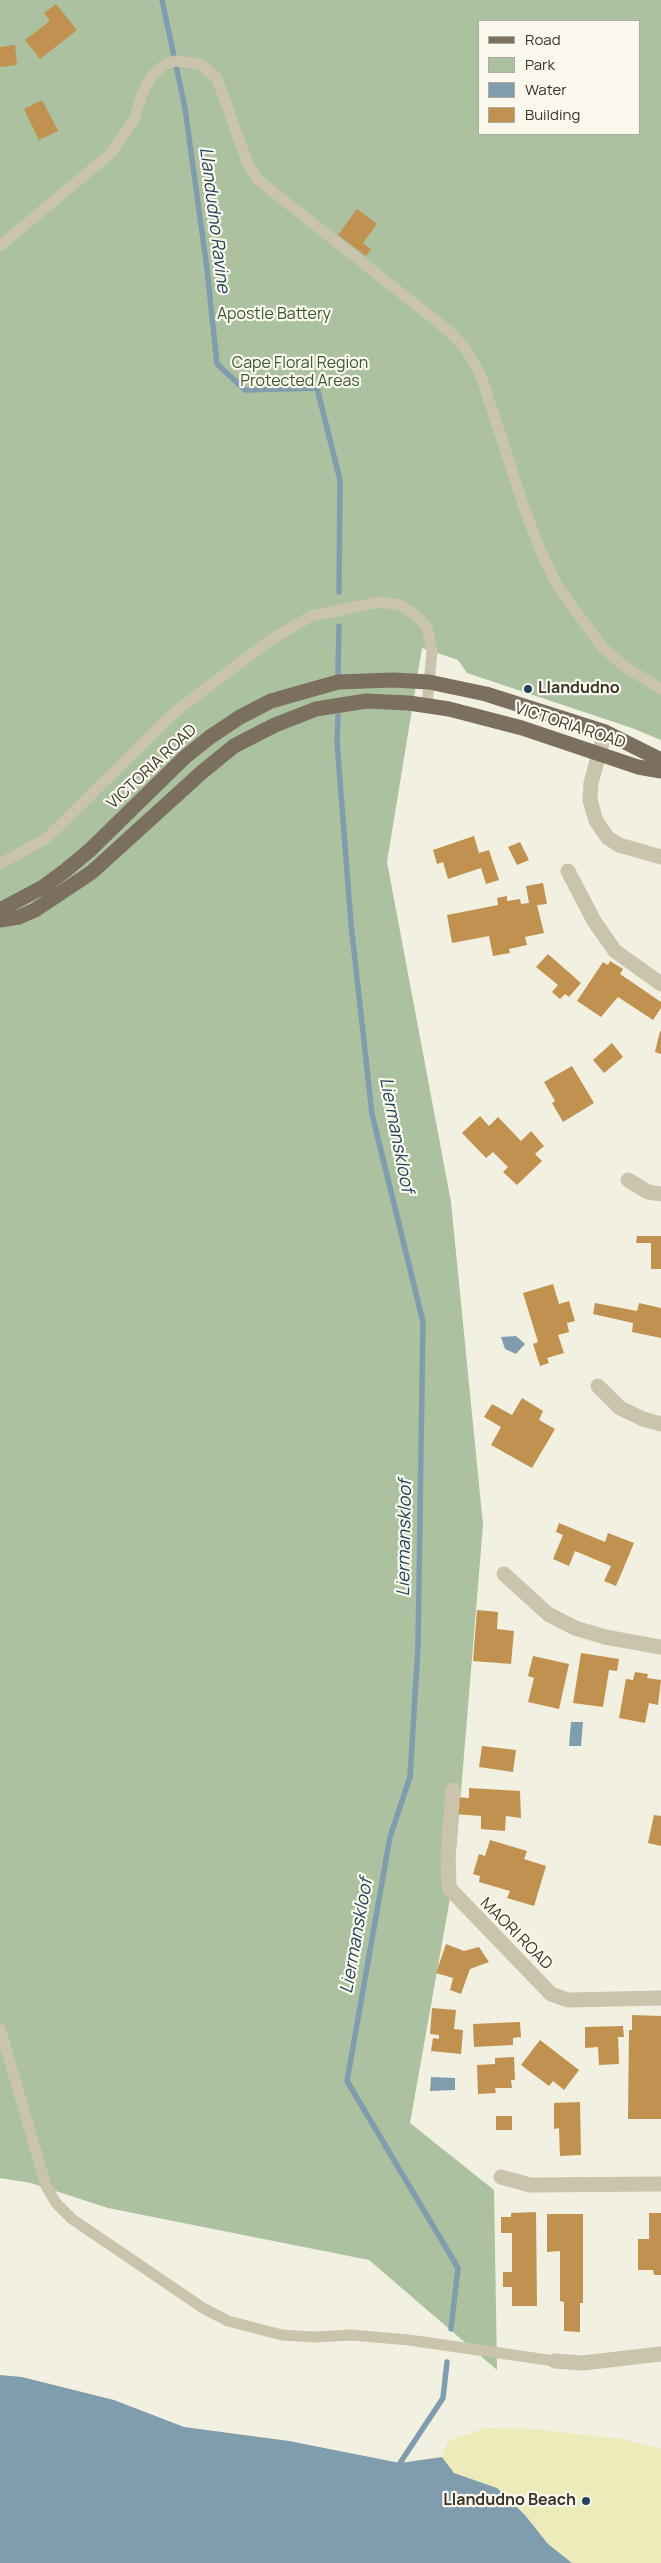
<!DOCTYPE html>
<style>
body{margin:0}
#map{position:relative;width:661px;height:2563px;overflow:hidden;background:#f2f0e0;font-family:Manrope,sans-serif}
canvas{display:block}
.legend{position:absolute;left:478px;top:20px;width:162px;height:115px;box-sizing:border-box;background:#faf8ed;border:1px solid #adaa9f;margin:0;padding:6px 9px;list-style:none;font-size:15px;color:#39342b}
.legend li{display:flex;align-items:center;gap:10px;height:25px}
.legend b{width:25px;border:1px solid #adaa9f}
</style>
<div id="map">
<canvas width="661" height="2563"></canvas>
<ul class="legend">
<li><b style="height:6px;background:#7a705d"></b>Road</li>
<li><b style="height:14px;background:#abc1a0"></b>Park</li>
<li><b style="height:14px;background:#809dae"></b>Water</li>
<li><b style="height:14px;background:#c1914f"></b>Building</li>
</ul>
</div>
<script>
const g = document.querySelector('canvas').getContext('2d');
g.lineJoin = 'round';
function paint(path, color) { g.fillStyle = color; g.fill(path, 'evenodd'); }
const toPath = rows => new Path2D(rows.map(r => 'M' + r).join(''));
function stroke(path, color, width, dash) { g.strokeStyle = color; g.lineWidth = width; g.lineCap = dash ? 'butt' : 'round'; g.setLineDash(dash || []); g.stroke(path); }
function write(font, color, halo, rows, align = 'center') {
  g.font = font + ' Manrope,sans-serif'; g.lineWidth = 4.5; g.setLineDash([]); g.textBaseline = 'middle'; g.strokeStyle = halo; g.fillStyle = color; for (const [text, x, y, turn = 0] of rows) {
    g.save(); g.translate(x, y); g.rotate((+turn || 0) * Math.PI / 180); g.textAlign = isNaN(turn) ? turn : align; if (halo) g.strokeText(text, 0, 0); g.fillText(text, 0, 0); g.restore();
  }
}
paint(toPath([
 [0,0,661,0,661,740,632,728,467,673,458,660,422,648,387,862,451,1202,483,1525,454,1876,410,2123,494,2190,497,2370,369,2260,108,2208,31,2183,0,2178],
 [480,21,640,21,640,134,480,134]
]), '#abc1a0');
paint(toPath([
 [485,2428,533,2429,621,2439,661,2449,661,2563,572,2563,548,2544,525,2514,497,2488,454,2473,442,2457,448,2441]
]), '#ecebb9');
paint(toPath([
 [516,1336,525,1344,516,1354,505,1349,501,1337],
 [571,1722,583,1722,581,1746,569,1746],
 [431,2077,455,2078,455,2090,430,2091],
 [0,2375,22,2377,114,2400,184,2427,289,2441,400,2463,442,2457,454,2473,497,2488,525,2515,548,2544,572,2563,0,2563]
]), '#809dae');
stroke(toPath([
 [162,0,185,108,207,269,217,364,245,390,317,388,340,480,339,592],
 [338,673,339,626],
 [338,716,337,742,351,924,372,1114,423,1322,418,1647,410,1777,390,1837,347,2081,458,2268,451,2329],
 [400,2463,443,2398,447,2362]
]), '#809dae', 5.5);
paint(toPath([
 [56,4,77,30,40,59,25,40,50,21,44,13],
 [15,45,17,65,0,67,0,47],
 [42,100,58,131,39,140,24,109],
 [357,209,377,224,363,243,371,249,366,256,338,235],
 [474,836,479,853,489,850,499,880,486,884,481,868,448,879,443,862,437,864,433,850],
 [520,842,529,860,517,865,508,847],
 [543,883,547,904,537,905,544,933,525,937,527,945,509,949,510,953,493,956,489,936,452,943,447,915,498,905,497,898,507,896,507,901,520,899,521,904,529,903,526,886],
 [548,954,581,983,569,997,565,994,560,999,552,992,558,985,536,967],
 [610,961,623,969,620,974,661,1002,661,1008,653,1020,618,997,601,1017,577,1001,603,962,608,965],
 [660,1031,661,1031,661,1054,655,1052],
 [612,1043,623,1057,604,1073,593,1060],
 [572,1066,594,1103,563,1122,552,1103,555,1101,544,1082],
 [480,1116,489,1126,498,1117,521,1141,531,1131,544,1146,535,1154,542,1161,517,1185,503,1172,508,1167,493,1152,486,1158,462,1133],
 [637,1236,661,1236,661,1269,651,1269,651,1243,636,1243],
 [553,1284,559,1304,569,1301,575,1321,567,1323,569,1332,558,1335,564,1353,547,1358,549,1363,540,1366,533,1344,538,1342,523,1293],
 [595,1303,637,1311,639,1303,661,1308,661,1338,632,1332,633,1323,593,1314],
 [522,1398,543,1411,539,1420,555,1429,532,1468,491,1445,501,1427,484,1417,492,1404,512,1415],
 [559,1523,605,1542,608,1533,634,1543,616,1586,604,1581,611,1566,575,1551,569,1566,553,1559,563,1535,556,1532],
 [477,1610,498,1612,497,1629,514,1631,511,1664,473,1661],
 [581,1653,619,1659,617,1671,609,1670,603,1707,573,1703],
 [533,1656,569,1664,559,1709,528,1702,534,1678,528,1676],
 [635,1672,648,1674,647,1678,661,1680,658,1705,649,1703,645,1723,619,1718,626,1679,633,1680],
 [482,1746,516,1750,513,1772,479,1767],
 [469,1788,520,1791,521,1818,506,1816,505,1831,481,1829,481,1816,453,1814,454,1797,469,1798],
 [654,1815,661,1816,661,1846,648,1843],
 [490,1840,527,1851,524,1859,546,1866,534,1906,507,1898,510,1891,479,1882,480,1876,473,1874,479,1854,485,1856],
 [446,1944,464,1951,479,1947,489,1962,470,1969,461,1994,450,1990,453,1978,436,1973],
 [432,2008,456,2010,454,2029,463,2030,461,2054,431,2051,433,2038,439,2039,439,2035,430,2034],
 [632,2015,661,2016,661,2119,628,2119,629,2030,632,2030],
 [520,2022,521,2037,513,2038,513,2045,474,2047,473,2024],
 [623,2026,624,2037,618,2037,619,2064,599,2065,598,2047,585,2048,585,2027],
 [540,2040,579,2070,564,2090,553,2081,549,2086,521,2065],
 [514,2057,515,2080,511,2080,512,2088,495,2088,496,2093,478,2094,477,2065,495,2064,495,2058],
 [580,2102,581,2155,560,2156,559,2128,554,2129,554,2103],
 [496,2116,512,2116,512,2130,496,2130],
 [536,2212,537,2306,512,2306,512,2287,503,2287,503,2272,512,2272,512,2233,501,2233,501,2217,511,2217,511,2213],
 [649,2213,661,2213,661,2275,654,2275,653,2270,638,2270,638,2239,649,2239],
 [547,2214,583,2214,583,2303,580,2303,580,2332,564,2331,564,2302,560,2301,560,2251,547,2252]
]), '#c1914f');
stroke(toPath([
 [0,246,110,154,134,120,142,94,151,77,164,65,175,61,200,64,217,78,247,162,257,179,449,331,466,349,481,376,525,510,541,552,558,587,603,648,624,666,661,689],
 [0,864,47,838,176,711,269,641,311,616,380,602,400,605,417,616,427,628,432,651,427,705],
 [0,2028,46,2186,56,2203,72,2219,203,2308,228,2321,282,2335,313,2337,352,2335,409,2340,555,2361]
]), '#cac4ac', 11);
stroke(toPath([
 [605,732,591,783,590,800,596,821,608,838,619,845,661,857],
 [568,871,594,921,615,951,661,984],
 [628,1180,648,1192,661,1194],
 [598,1386,620,1408,643,1419,661,1424],
 [504,1574,548,1614,575,1628,605,1637,661,1647],
 [453,1790,448,1855,449,1888,551,1994,568,2000,661,1998],
 [501,2177,530,2185,661,2184],
 [555,2361,583,2363,661,2354]
]), '#cac4ac', 15);
stroke(toPath([
 [0,910,43,887,66,870,90,850,185,757,210,737,240,717,271,701,338,682,393,680,429,682,486,694,605,732,661,760],
 [0,920,19,917,35,910,92,872,201,773,234,746,275,725,316,709,366,701,409,703,449,709,522,728,638,767,661,771]
]), '#7a705d', 15);
for (const [x, y, r, color] of [
 [528,689,5,"#214359"],
 [586,2501,5,"#214359"]
]) { const dot = new Path2D(); dot.arc(x, y, r, 0, 2 * Math.PI); g.fillStyle = color; g.fill(dot); stroke(dot, '#faf8ed', 2); }
write('16px', '#3b562f', '#faf8ed', [
 ["Apostle Battery",274,315],
 ["Cape Floral Region",300,364],
 ["Protected Areas",300,382]
]);
write('bold 16px', '#39342b', '#faf8ed', [
 ["Llandudno",538,689],
 ["Llandudno Beach",576,2501,"right"]
], 'left');
write('16px', '#39342b', '#faf8ed', [
 ["VICTORIA ROAD",570,726,18],
 ["VICTORIA ROAD",152,767,-43],
 ["MAORI ROAD",516,1934,45]
]);
write('italic 18px', '#214359', '#faf8ed', [
 ["Llandudno Ravine",214,220,83],
 ["Liermanskloof",396,1135,79],
 ["Liermanskloof",405,1538,-89],
 ["Liermanskloof",357,1936,-80]
]);
</script>
